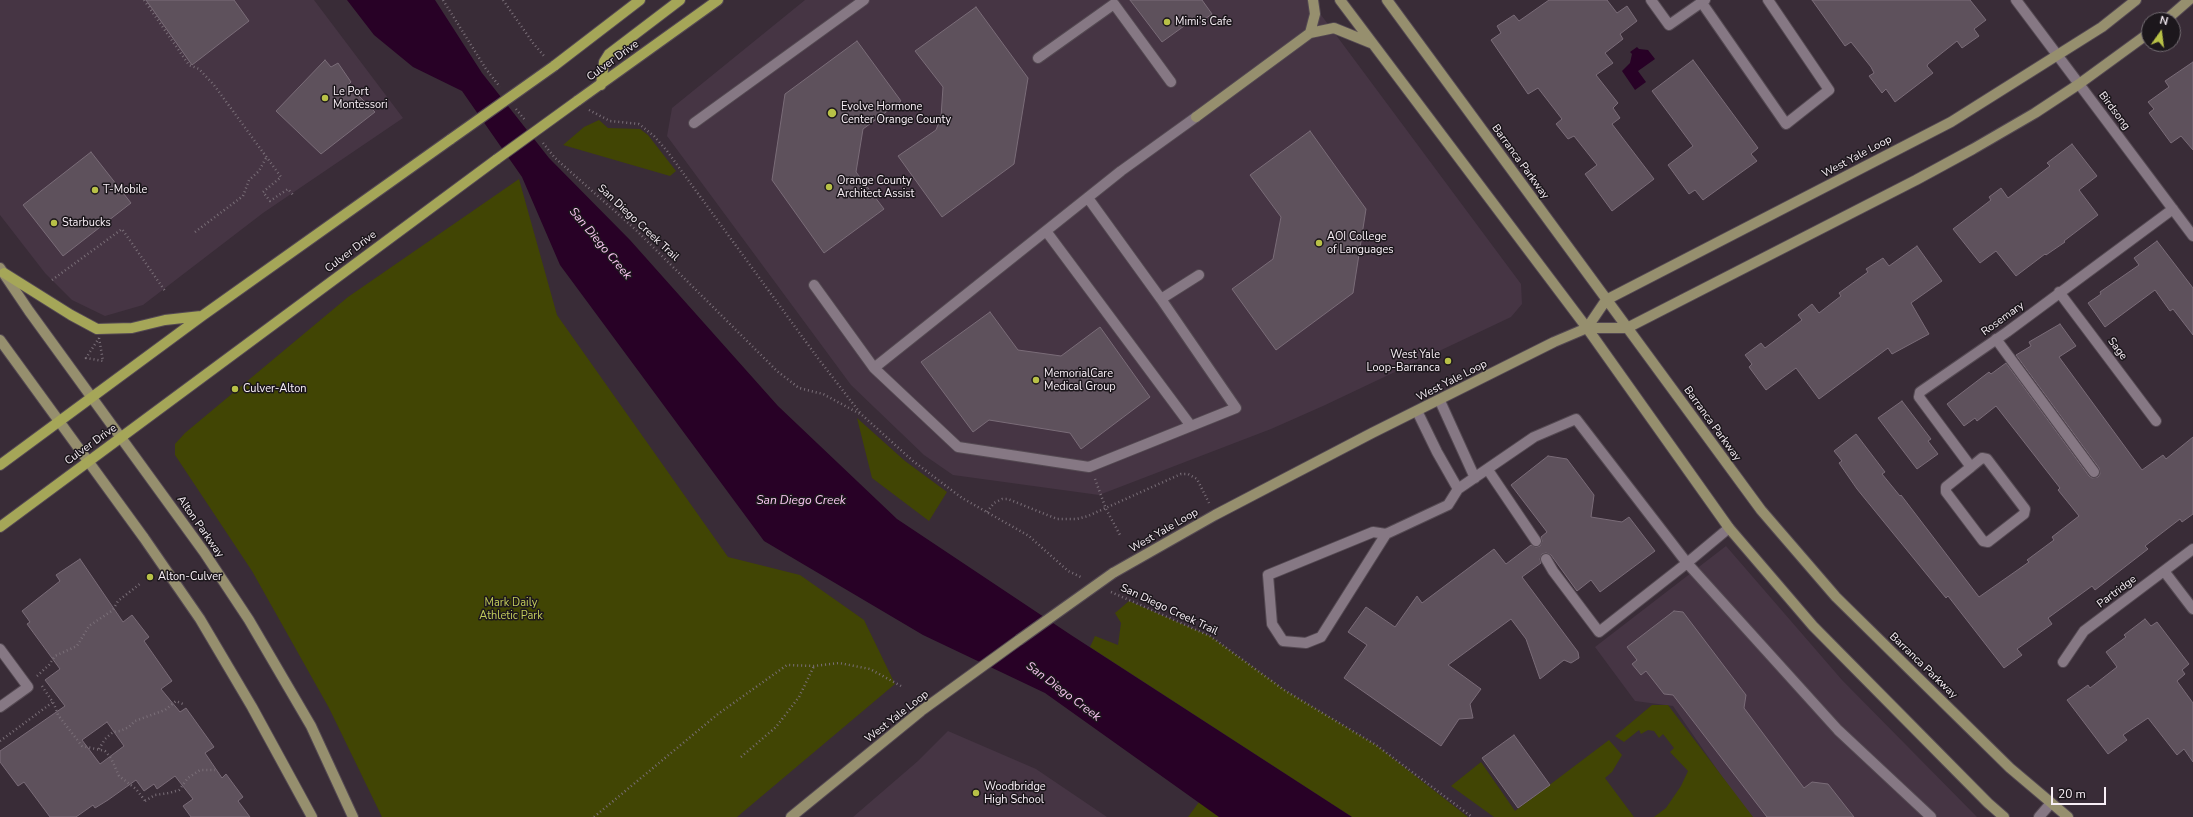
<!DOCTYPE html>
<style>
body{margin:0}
#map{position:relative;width:2193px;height:817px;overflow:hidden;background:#392c37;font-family:"Nunito Sans",sans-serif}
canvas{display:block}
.north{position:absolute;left:2141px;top:12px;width:40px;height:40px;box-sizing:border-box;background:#1c171c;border:1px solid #746d73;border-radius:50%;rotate:14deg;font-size:11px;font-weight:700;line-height:16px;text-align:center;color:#f8eff6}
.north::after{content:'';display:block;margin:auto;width:14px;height:18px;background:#b8c147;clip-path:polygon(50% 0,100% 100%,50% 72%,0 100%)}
.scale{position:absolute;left:2051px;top:787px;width:55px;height:18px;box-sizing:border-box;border:2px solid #f8eff6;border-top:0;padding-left:5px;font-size:12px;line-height:14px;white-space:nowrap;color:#f8eff6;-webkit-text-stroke:3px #1c171c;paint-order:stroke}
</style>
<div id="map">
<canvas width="2193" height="817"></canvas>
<div class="north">N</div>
<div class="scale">20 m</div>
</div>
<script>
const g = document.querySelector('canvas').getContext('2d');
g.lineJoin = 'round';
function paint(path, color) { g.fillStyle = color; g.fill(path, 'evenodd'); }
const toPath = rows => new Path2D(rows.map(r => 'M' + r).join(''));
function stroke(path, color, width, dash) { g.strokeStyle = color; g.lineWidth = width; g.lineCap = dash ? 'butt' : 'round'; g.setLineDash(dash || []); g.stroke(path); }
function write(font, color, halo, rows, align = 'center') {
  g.font = font + ' "Nunito Sans",sans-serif'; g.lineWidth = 3; g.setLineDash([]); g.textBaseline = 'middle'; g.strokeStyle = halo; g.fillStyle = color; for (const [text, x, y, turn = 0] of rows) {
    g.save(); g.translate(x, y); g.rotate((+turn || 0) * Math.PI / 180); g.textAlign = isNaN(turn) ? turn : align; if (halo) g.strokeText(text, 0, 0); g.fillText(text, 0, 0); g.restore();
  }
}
paint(toPath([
 [0,0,314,0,403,118,263,213,143,305,105,316,72,300,45,273,0,215],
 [805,0,1310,0,1521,284,1522,304,1511,317,1323,406,1271,429,1099,495,953,475,924,455,851,385,667,136,672,108],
 [1726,546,1842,680,1977,817,1750,817,1673,706,1635,701,1595,647],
 [948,731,1036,769,1107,817,853,817,918,761]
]), '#463544');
paint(toPath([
 [599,120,608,128,640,129,648,135,676,171,670,176,563,145,584,127],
 [519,179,557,315,728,557,800,575,864,620,895,684,737,817,382,817,329,708,252,571,175,455,175,444,185,433,348,297],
 [857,418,905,461,947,492,929,521,872,478],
 [1129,601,1210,636,1285,690,1376,745,1468,817,1352,817,1090,647,1095,636,1118,645,1121,623,1115,613],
 [1652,705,1668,705,1753,817,1654,817,1666,808,1681,786,1688,771,1670,752,1674,748,1663,734,1659,738,1654,731,1648,730,1641,734,1639,730,1624,742,1615,736],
 [1609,740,1622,755,1612,772,1605,778,1634,817,1494,817,1451,786,1481,762,1515,811],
 [1199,802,1219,817,1188,817]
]), '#414504');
paint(toPath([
 [347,0,435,0,482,73,549,158,630,240,778,406,897,519,1071,635,1352,817,1219,817,1045,693,923,635,764,541,560,265,522,177,462,91,413,67,374,35],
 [1637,47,1639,49,1648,50,1655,59,1638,71,1646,82,1635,90,1622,71,1630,63,1632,54,1630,52]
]), '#280126');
const building = toPath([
 [146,0,234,0,249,21,192,65,146,0],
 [1130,0,1202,0,1212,14,1195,26,1191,21,1162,42,1130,0],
 [1549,0,1607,0,1617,13,1627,6,1637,21,1620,34,1623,39,1605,53,1613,63,1596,75,1618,103,1613,108,1620,118,1612,124,1654,179,1612,211,1585,174,1597,165,1574,136,1568,139,1556,124,1562,119,1538,88,1528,94,1491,40,1501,33,1497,26,1514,15,1519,21,1549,0],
 [1812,0,1970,0,1986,20,1974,29,1979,36,1962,48,1957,41,1928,64,1927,66,1933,73,1895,102,1886,89,1882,93,1869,76,1874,73,1871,67,1851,42,1845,46,1812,0],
 [976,7,1028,78,1014,164,942,217,898,156,936,130,941,117,943,87,915,51,976,7],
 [857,41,901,101,863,129,856,172,884,209,824,253,772,180,785,94,857,41],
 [325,60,331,67,338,63,351,82,348,85,375,112,321,154,276,111,325,60],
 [1693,60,1758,148,1751,154,1757,161,1703,200,1695,190,1689,194,1668,165,1693,146,1652,91,1693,60],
 [2193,62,2193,150,2181,136,2171,143,2149,113,2154,109,2148,102,2169,87,2165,81,2193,62],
 [1310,131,1366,209,1353,293,1276,350,1232,289,1273,259,1281,217,1250,175,1310,131],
 [2072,144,2097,176,2079,190,2098,215,2064,241,2065,242,2046,255,2045,254,2016,276,1996,251,1980,263,1953,229,1991,200,1989,197,2001,188,2008,198,2050,166,2047,163,2072,144],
 [91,152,131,203,63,256,23,205,91,152],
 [2157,241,2193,288,2193,335,2173,309,2170,311,2155,290,2105,327,2088,303,2101,294,2100,292,2139,265,2134,258,2157,241],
 [1917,246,1942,281,1911,303,1929,334,1892,354,1888,348,1819,399,1796,368,1766,390,1749,367,1752,364,1745,355,1761,343,1765,348,1802,320,1798,315,1812,304,1819,313,1841,296,1839,293,1868,272,1866,269,1883,258,1889,266,1917,246],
 [990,312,1018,350,1061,356,1100,327,1150,397,1081,449,1070,433,989,420,973,432,921,362,990,312],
 [2060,324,2076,346,2059,357,2142,470,2163,455,2166,459,2193,437,2193,514,2182,522,2180,519,2145,546,2148,549,2095,590,2092,586,2048,618,2052,624,2017,649,2022,655,2004,668,1948,596,1946,598,1857,489,1839,463,1842,461,1834,451,1856,434,1885,472,1882,474,1900,496,1901,495,1979,597,2029,562,2027,560,2054,540,2052,537,2079,516,2058,490,2060,488,1996,406,1977,421,1975,418,1964,426,1947,404,1989,372,1991,374,2006,363,2089,476,2092,478,2098,477,2100,474,2099,468,2016,355,2031,346,2029,342,2060,324],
 [1902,401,1931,439,1928,441,1938,454,1917,469,1878,418,1902,401],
 [1548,456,1567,459,1594,495,1591,517,1622,522,1629,517,1655,551,1600,592,1591,580,1577,591,1551,555,1546,553,1542,554,1540,559,1541,563,1522,577,1578,652,1579,658,1571,663,1564,660,1540,679,1526,639,1511,619,1448,665,1481,689,1470,704,1473,718,1459,719,1441,746,1344,678,1367,645,1348,632,1366,607,1395,627,1417,596,1422,603,1494,549,1506,564,1531,545,1536,547,1540,546,1542,541,1541,537,1547,532,1511,485,1548,456],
 [80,559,123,622,132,615,149,637,144,641,172,681,161,689,180,712,186,708,214,747,205,753,222,778,226,774,243,797,238,801,250,817,191,817,183,806,193,799,175,776,157,789,154,784,144,791,136,780,108,800,95,808,93,805,76,817,50,817,24,782,18,786,0,762,0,751,65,706,45,680,60,669,27,624,30,622,22,611,60,581,56,575,80,559],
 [107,722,124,746,100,764,82,740,107,722],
 [1674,611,1683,612,1746,695,1744,708,1804,788,1812,782,1828,784,1854,817,1767,817,1673,695,1664,694,1646,671,1641,675,1632,664,1637,660,1627,647,1674,611],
 [2145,619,2151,626,2157,622,2189,664,2182,670,2185,674,2177,681,2193,703,2193,762,2184,749,2177,755,2148,718,2123,735,2127,740,2108,754,2067,700,2088,685,2090,688,2117,667,2106,652,2126,637,2124,635,2145,619],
 [1514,735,1550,785,1518,808,1482,758,1514,735]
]);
paint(building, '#5e515c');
stroke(building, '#7a6c78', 1);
const lane = toPath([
 [1702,3,1786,124,1829,90,1768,0],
 [1038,58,1114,4,1171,82],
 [694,123,864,0],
 [1088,198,1161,299],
 [1046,231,1191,426],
 [814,285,874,368,958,447,1089,467,1236,408,1161,299,1199,275],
 [1996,339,2094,472],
 [874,368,1121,171,1196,117],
 [1440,401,1475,478],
 [1417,411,1437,452,1458,489],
 [1488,470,1536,541],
 [1729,528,1687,563,1838,730,1931,817],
 [1386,534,1373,532,1268,575,1272,624,1283,641,1306,643,1321,637,1386,534,1448,505,1458,489,1534,437,1576,419,1687,563,1599,632,1553,571,1546,559],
 [0,649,28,687,0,707],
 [2039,817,2051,803]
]);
const street = toPath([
 [1651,0,1669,25,1705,0],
 [2016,0,2193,236],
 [2059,292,2156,421],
 [1971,467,1946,487,1946,492,1983,541,1988,542,2024,514,2025,509,1987,459,1982,458,1971,467,1919,397,1920,392,2007,332,2173,209],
 [2164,571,2193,609],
 [2063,662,2084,631,2193,549]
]);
const secondary = toPath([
 [1340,0,1587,328,1729,528,1813,626,1988,803,2004,817],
 [1387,0,1761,510,1836,597,2010,768,2068,817],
 [2166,20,2189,0],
 [1310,33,1315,14,1313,0],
 [1196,117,1310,33,1334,28,1371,43],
 [0,268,29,311,204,552,249,620,311,726,353,817],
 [1587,328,1606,300,1951,122,2102,27,2136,0],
 [0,340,144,538,200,619,252,707,312,817],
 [1113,573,1215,515,1372,433,1554,342,1587,328,1627,328,1916,180,1973,149,2035,113,2079,84,2149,33],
 [791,817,921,711,1019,640]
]);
const primary = toPath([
 [554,66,640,0],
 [601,85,604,62,609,54,680,0],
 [577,101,718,0],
 [4,273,71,315,97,329,132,328,165,320,201,316],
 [0,465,202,316,451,139],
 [0,527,497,159]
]);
stroke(lane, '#544952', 12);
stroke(street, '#544952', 12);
stroke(secondary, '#544952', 12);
stroke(primary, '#544952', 12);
stroke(toPath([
 [144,0,189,65,199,69,214,85,281,177,263,192,270,201,288,189,294,196],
 [443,0,486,69,500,87],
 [503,0,533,43,544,56],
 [516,109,525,120],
 [589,110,610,121,639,124,654,136,667,151,817,357,861,414],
 [543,143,555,158,636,230,777,371,799,388,823,394,862,415,913,461,962,498,1029,536,1068,571,1083,578],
 [195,232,243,196,249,180,259,171,266,158],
 [52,280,122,229,165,291],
 [99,338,103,361,86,358,99,338],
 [1095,479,1106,509,1120,535],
 [987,512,994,503,1002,499,1008,499,1057,519,1077,519,1088,516,1181,474,1188,474,1197,479,1209,503],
 [1111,592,1210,636,1284,690,1376,745,1472,817],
 [37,676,49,665,55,656,77,646,89,626,113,610,118,601,141,583],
 [42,686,54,704,58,715,82,746,105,751,111,758,119,776,136,789,146,802],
 [0,741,53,702],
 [99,749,105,739,113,732,120,731,129,727,135,721,165,710,176,701,183,704],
 [741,757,776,727,799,697,814,666],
 [145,801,155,795,169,793,179,790,188,778,200,770,215,770],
 [594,817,718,714,787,665,814,666,839,663,870,669,901,686]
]), '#7a6f78', 2.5, [1, 3]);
stroke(lane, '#867884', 10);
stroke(street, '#867884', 10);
stroke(secondary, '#968f6e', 10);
stroke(primary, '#a5a658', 10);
const secondaryBridge = toPath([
 [1019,640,1113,573]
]);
const primaryBridge = toPath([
 [451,139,554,66],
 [497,159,577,101]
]);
stroke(secondaryBridge, '#544952', 12, []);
stroke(primaryBridge, '#544952', 12, []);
stroke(secondaryBridge, '#968f6e', 10);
stroke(primaryBridge, '#a5a658', 10);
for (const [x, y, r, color] of [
 [1167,22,4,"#b8c147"],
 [325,98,4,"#b8c147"],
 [832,113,5,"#b8c147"],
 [829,187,4,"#b8c147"],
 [95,190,4,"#b8c147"],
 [54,223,4,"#b8c147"],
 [1319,243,4,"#b8c147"],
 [1448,361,4,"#b8c147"],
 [1036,380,4,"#b8c147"],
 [235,389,4,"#b8c147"],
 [150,577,4,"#b8c147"],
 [976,793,4,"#b8c147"]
]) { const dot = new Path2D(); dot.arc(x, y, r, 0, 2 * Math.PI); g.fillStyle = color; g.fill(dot); stroke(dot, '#1c171c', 1.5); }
write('11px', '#f8eff6', '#1c171c', [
 ["Mimi's Cafe",1175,22],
 ["Le Port",333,92],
 ["Montessori",333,105],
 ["Evolve Hormone",841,107],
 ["Center Orange County",841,120],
 ["Orange County",837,181],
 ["Architect Assist",837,194],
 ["T-Mobile",103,190],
 ["Starbucks",62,223],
 ["AOI College",1327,237],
 ["of Languages",1327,250],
 ["West Yale",1440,355,"right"],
 ["Loop-Barranca",1440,368,"right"],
 ["MemorialCare",1044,374],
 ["Medical Group",1044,387],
 ["Culver-Alton",243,389],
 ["Alton-Culver",158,577],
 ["Woodbridge",984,787],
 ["High School",984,800]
], 'left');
write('11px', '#f8eff6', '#1c171c', [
 ["Culver Drive",613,61,-36],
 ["Birdsong",2114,111,53],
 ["West Yale Loop",1857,157,-28],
 ["Barranca Parkway",1520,162,54],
 ["San Diego Creek Trail",638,223,43],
 ["Culver Drive",351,252,-37],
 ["Rosemary",2003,319,-36],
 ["Sage",2117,349,53],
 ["West Yale Loop",1452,381,-27],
 ["Barranca Parkway",1712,424,54],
 ["Culver Drive",91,445,-36],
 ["Alton Parkway",200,527,55],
 ["West Yale Loop",1164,531,-30],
 ["Partridge",2117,592,-37],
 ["San Diego Creek Trail",1169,610,25],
 ["Barranca Parkway",1923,666,44],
 ["West Yale Loop",897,717,-38]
]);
write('11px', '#c2cb5b', '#1c171c', [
 ["Mark Daily",511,603],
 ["Athletic Park",511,616]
]);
write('italic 12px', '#fbc7f3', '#1c171c', [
 ["San Diego Creek",600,244,50],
 ["San Diego Creek",801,501],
 ["San Diego Creek",1063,692,37]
]);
</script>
